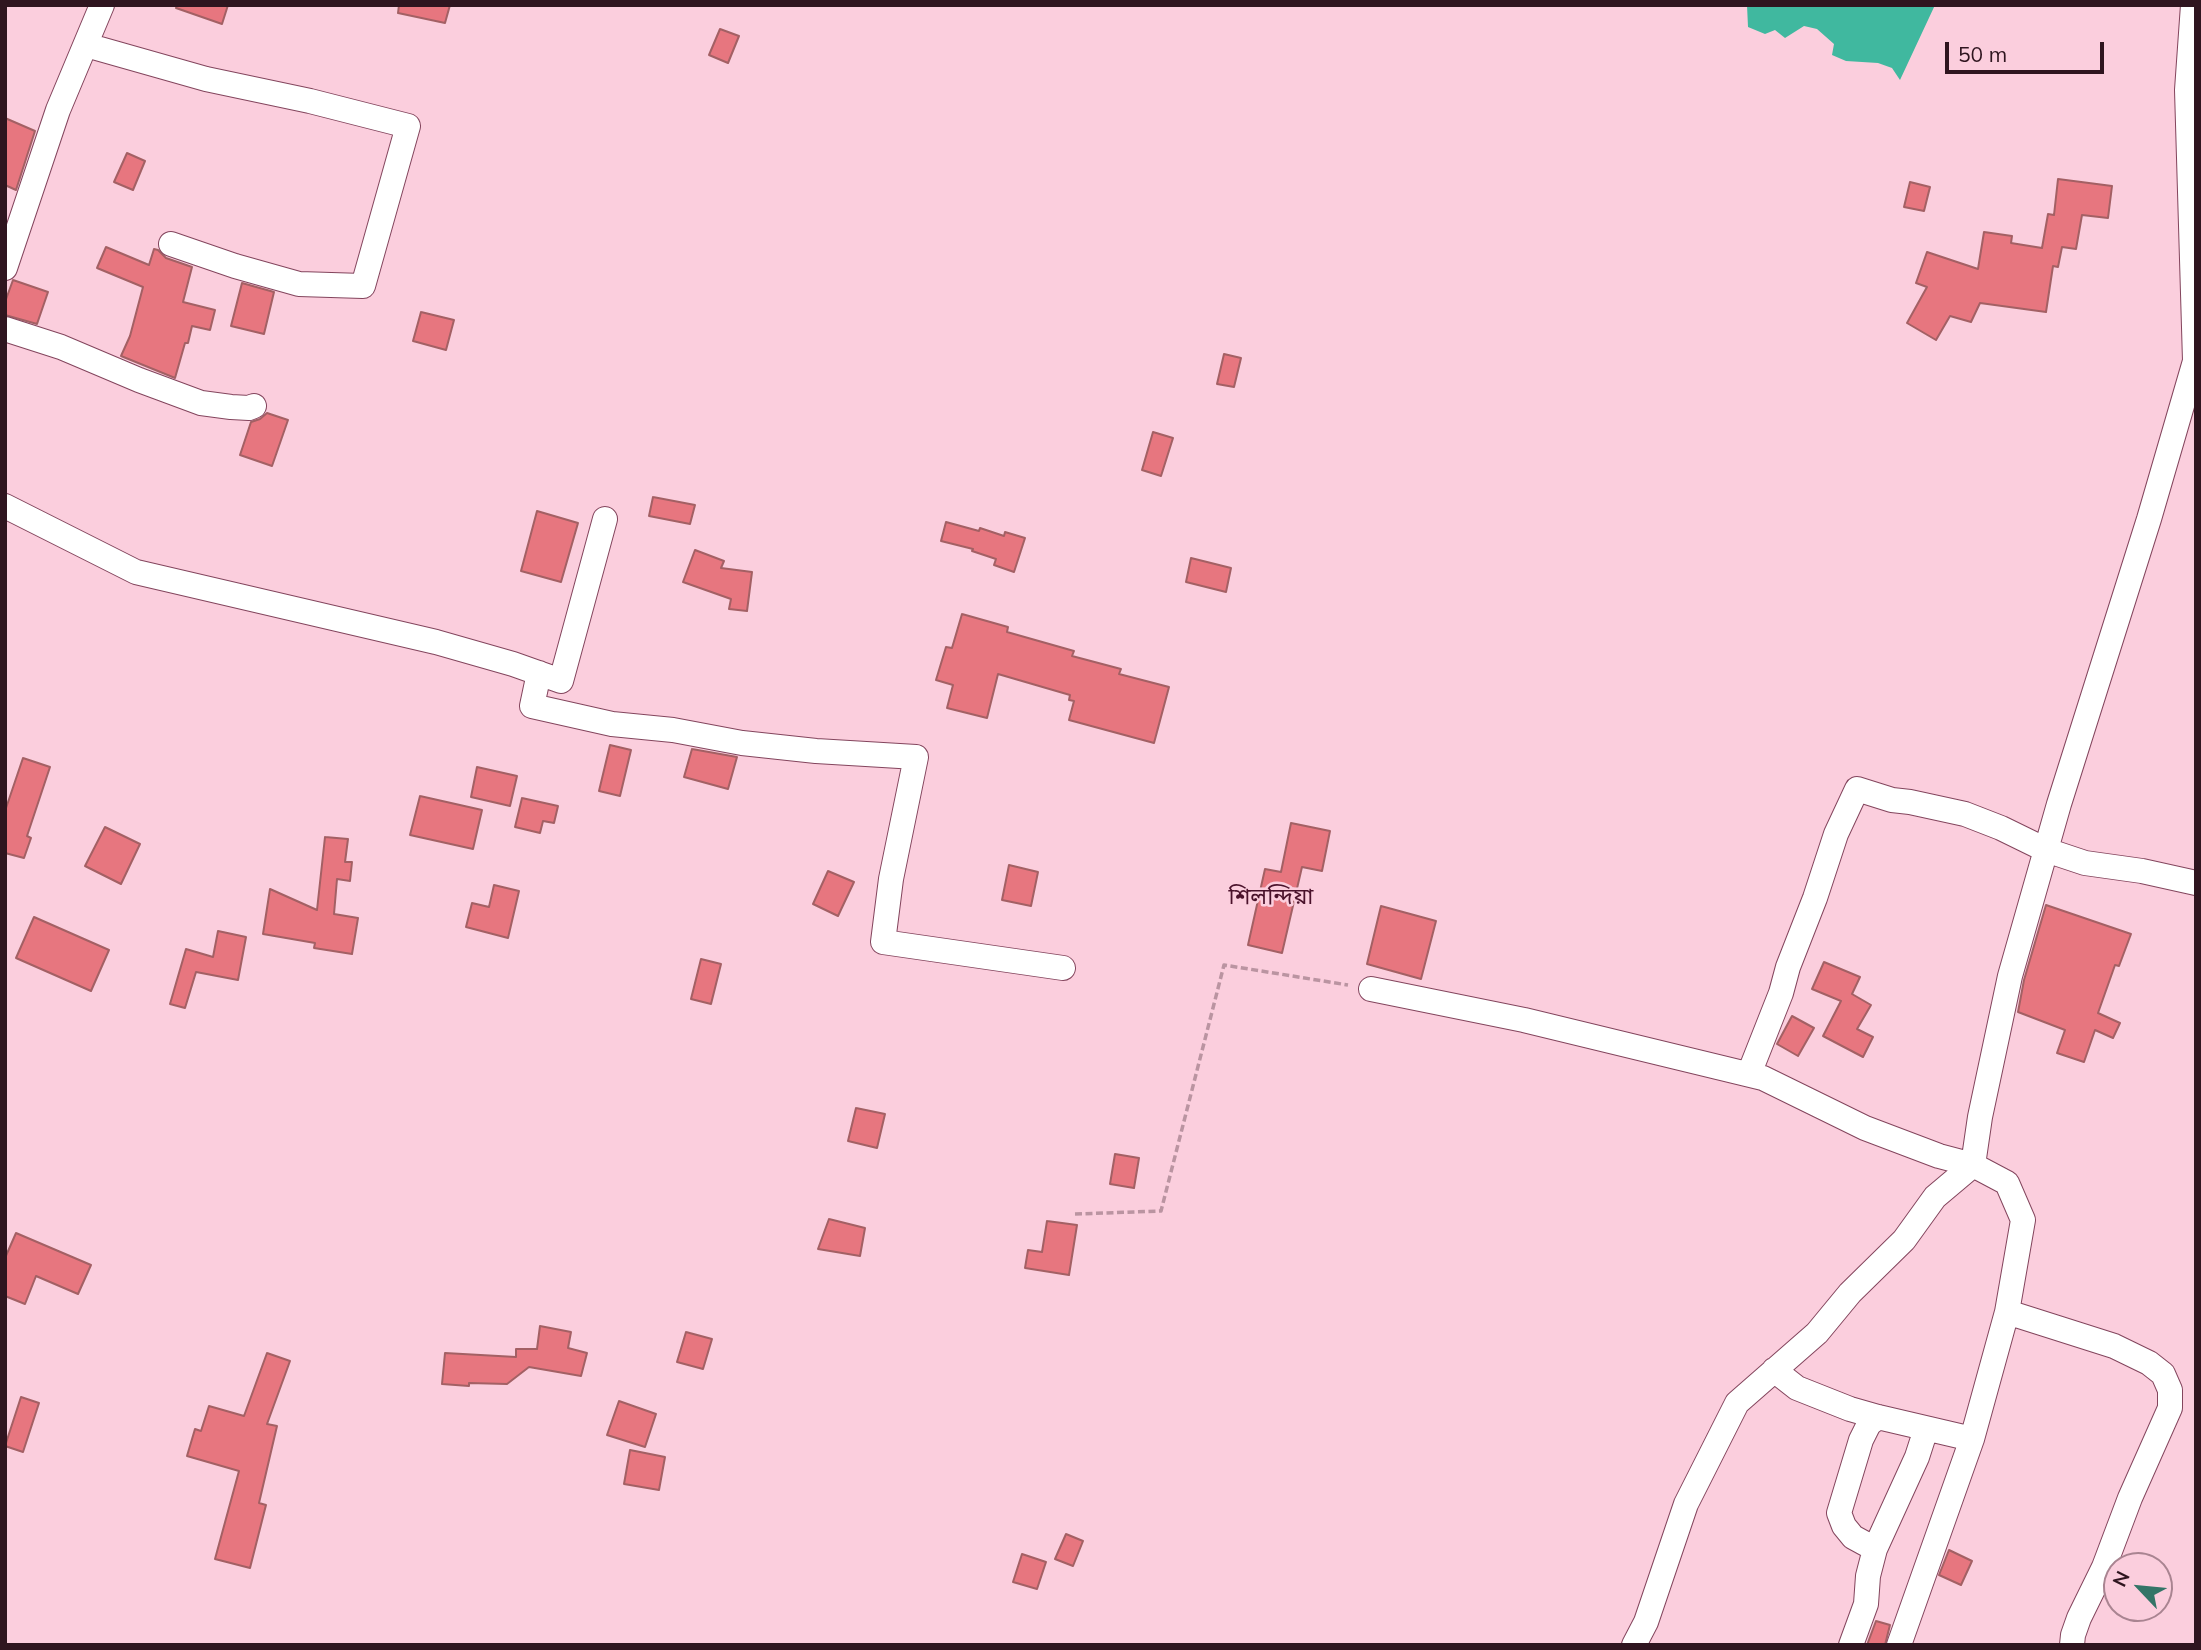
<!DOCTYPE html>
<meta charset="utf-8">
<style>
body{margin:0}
#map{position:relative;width:2201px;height:1650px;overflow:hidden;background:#fbcedd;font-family:Mulish,sans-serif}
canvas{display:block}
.frame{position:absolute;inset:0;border:7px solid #2f151f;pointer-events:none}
.north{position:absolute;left:2103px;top:1552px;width:70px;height:70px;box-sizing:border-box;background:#fbcedd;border:2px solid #a98491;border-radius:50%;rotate:296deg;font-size:19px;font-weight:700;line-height:28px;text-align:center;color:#2f151f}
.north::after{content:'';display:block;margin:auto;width:24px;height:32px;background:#337567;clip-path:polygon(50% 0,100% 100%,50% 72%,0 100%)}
.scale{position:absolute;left:1945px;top:42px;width:159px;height:32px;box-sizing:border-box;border:4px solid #2f151f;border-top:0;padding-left:9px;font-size:21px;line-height:24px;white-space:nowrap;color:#2f151f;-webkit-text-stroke:5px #fbcedd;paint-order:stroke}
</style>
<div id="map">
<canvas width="2201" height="1650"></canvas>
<div class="frame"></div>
<div class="north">N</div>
<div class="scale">50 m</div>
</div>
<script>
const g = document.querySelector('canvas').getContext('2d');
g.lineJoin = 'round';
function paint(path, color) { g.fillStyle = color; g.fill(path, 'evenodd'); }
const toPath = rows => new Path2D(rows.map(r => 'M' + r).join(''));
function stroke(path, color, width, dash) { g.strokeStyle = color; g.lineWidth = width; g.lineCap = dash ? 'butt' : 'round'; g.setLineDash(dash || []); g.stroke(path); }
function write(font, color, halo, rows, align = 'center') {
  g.font = font + ' Mulish,"Noto Sans Bengali",sans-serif'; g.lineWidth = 5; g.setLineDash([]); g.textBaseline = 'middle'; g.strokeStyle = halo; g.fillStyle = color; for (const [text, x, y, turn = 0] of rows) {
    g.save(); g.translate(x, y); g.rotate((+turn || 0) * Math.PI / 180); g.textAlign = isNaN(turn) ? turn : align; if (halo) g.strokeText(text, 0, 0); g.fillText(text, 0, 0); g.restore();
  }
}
paint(toPath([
 [1747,5,1935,5,1900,80,1892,68,1878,63,1846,61,1832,55,1834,44,1817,29,1804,26,1785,38,1775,30,1765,34,1748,27]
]), '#40b89f');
const building = toPath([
 [177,5,228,5,222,24,176,8,177,5],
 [399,5,450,5,445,23,398,13,399,5],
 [720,29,739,36,728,63,709,55,720,29],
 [5,118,35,131,16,190,5,185,5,118],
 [127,153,145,161,133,190,114,182,127,153],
 [2058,179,2112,186,2108,218,2082,215,2076,249,2062,247,2058,267,2053,266,2046,312,1980,303,1971,322,1950,316,1936,340,1907,323,1927,287,1916,283,1927,252,1978,269,1984,232,2012,236,2011,243,2042,248,2048,214,2054,215,2058,179],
 [1910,182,1930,187,1924,211,1904,207,1910,182],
 [106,247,149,265,154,249,158,250,166,258,192,267,183,302,215,310,210,330,192,326,188,343,185,343,175,378,121,356,130,336,143,287,97,268,106,247],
 [13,280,48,292,37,324,5,315,5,302,13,280],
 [242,283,274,292,264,334,231,326,242,283],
 [421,312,454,320,446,350,413,341,421,312],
 [1224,354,1241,358,1234,387,1217,384,1224,354],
 [267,413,288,420,272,466,240,455,251,422,260,419,267,413],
 [1153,432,1173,438,1161,476,1142,470,1153,432],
 [653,497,695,505,690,524,649,516,653,497],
 [537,511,578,523,561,582,521,571,537,511],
 [946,522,979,531,980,528,1004,536,1005,532,1025,538,1014,572,994,565,996,559,972,551,973,549,941,541,946,522],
 [695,550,724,561,721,568,752,572,747,611,729,609,731,599,683,582,695,550],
 [1191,558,1231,568,1226,592,1186,582,1191,558],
 [962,614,1008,627,1007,632,1074,651,1072,656,1121,669,1119,674,1169,687,1154,743,1069,720,1074,701,1069,700,1070,695,998,674,987,718,947,708,953,685,936,680,946,647,952,648,962,614],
 [610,745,631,750,620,796,599,791,610,745],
 [692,749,737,757,728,789,684,777,692,749],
 [23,758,50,767,27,836,31,838,24,858,5,853,5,811,23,758],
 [477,767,517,776,510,806,471,797,477,767],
 [420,796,482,810,473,849,410,835,420,796],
 [522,798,558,806,554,823,543,821,540,833,515,827,522,798],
 [1291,823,1330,831,1322,871,1302,867,1282,953,1248,945,1265,869,1281,872,1291,823],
 [105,827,140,844,121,884,85,866,105,827],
 [325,837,348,839,345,862,352,862,350,881,337,879,334,914,358,918,352,954,314,948,315,943,263,934,270,889,317,910,325,837],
 [1009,865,1038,872,1031,906,1002,900,1009,865],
 [828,871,854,882,838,916,813,904,828,871],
 [494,885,519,891,508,938,466,927,472,903,489,907,494,885],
 [2046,905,2131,934,2119,966,2115,965,2098,1013,2120,1023,2113,1038,2095,1030,2084,1062,2057,1053,2065,1030,2018,1012,2024,980,2046,905],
 [1381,906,1436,921,1421,979,1367,964,1381,906],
 [34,917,109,950,91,991,16,958,34,917],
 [218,931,246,937,238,980,196,972,185,1008,170,1004,186,949,213,957,218,931],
 [701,959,721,964,711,1004,691,999,701,959],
 [1824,962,1860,977,1852,994,1871,1005,1857,1029,1873,1037,1863,1057,1823,1036,1841,1001,1812,989,1824,962],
 [1792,1016,1814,1028,1798,1056,1777,1044,1792,1016],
 [856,1108,885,1114,877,1148,848,1141,856,1108],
 [1115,1154,1139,1158,1134,1188,1110,1184,1115,1154],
 [829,1219,865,1228,860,1256,818,1249,829,1219],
 [1047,1221,1077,1225,1069,1275,1025,1268,1028,1250,1042,1252,1047,1221],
 [16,1233,91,1265,78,1294,36,1276,25,1304,5,1296,5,1258,16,1233],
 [540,1326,571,1332,568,1348,587,1353,581,1376,529,1367,507,1384,469,1383,469,1386,442,1384,445,1353,516,1357,516,1349,537,1349,540,1326],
 [686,1332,712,1339,703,1369,677,1362,686,1332],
 [267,1353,290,1361,267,1424,277,1426,259,1503,266,1505,250,1568,215,1559,239,1471,187,1456,195,1429,201,1431,209,1406,244,1416,267,1353],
 [21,1397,39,1403,23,1452,5,1446,21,1397],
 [619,1401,656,1414,645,1447,607,1435,619,1401],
 [630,1450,665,1457,659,1490,624,1484,630,1450],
 [1066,1534,1083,1541,1073,1566,1055,1559,1066,1534],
 [1949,1550,1972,1561,1961,1585,1939,1575,1949,1550],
 [1022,1554,1046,1562,1037,1589,1013,1582,1022,1554],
 [1876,1621,1890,1625,1885,1645,1867,1645,1876,1621]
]);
paint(building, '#e7767f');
stroke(building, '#a36064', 2);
const minor = toPath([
 [86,45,206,79,310,101,408,126,363,286,299,284,235,266,171,244],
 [5,268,58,110,102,5],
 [5,329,61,347,139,380,201,403,231,407,249,408,254,406],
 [5,506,136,572,436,642,513,664,561,681,605,519],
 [539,673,532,706,612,724,673,730,742,743,816,751,916,757,891,879,883,942,1063,968],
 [1371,989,1524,1020,1763,1078,1865,1128,1939,1156,1973,1165,1980,1117,2010,976,2059,804,2149,519,2195,361,2187,90,2193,5],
 [1749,1074,1781,993,1788,967,1815,898,1836,834,1857,789,1892,800,1910,802,1965,814,2001,828,2046,850,2085,863,2142,871,2196,883],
 [2007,1312,2114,1346,2149,1363,2163,1374,2170,1390,2170,1408,2130,1498,2104,1567,2079,1618,2073,1635,2072,1645],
 [1774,1370,1797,1388,1850,1409,1878,1417,1972,1439],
 [1875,1549,1853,1537,1844,1526,1839,1513,1861,1440,1869,1424,1878,1417],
 [1634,1645,1646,1622,1686,1504,1737,1403,1817,1333,1850,1293,1904,1240,1935,1197,1973,1165,2007,1183,2023,1220,2007,1312,1972,1439,1899,1645],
 [1851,1645,1866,1604,1868,1576,1875,1549,1917,1457,1926,1429]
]);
stroke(minor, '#83455d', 26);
stroke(toPath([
 [1075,1214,1161,1211,1224,965,1348,985]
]), '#ba94a1', 3.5, [7, 3.5]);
stroke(minor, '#fff', 24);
write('23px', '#4a122b', '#fbcedd', [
 ["শিলন্দিয়া",1271,897]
]);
</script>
